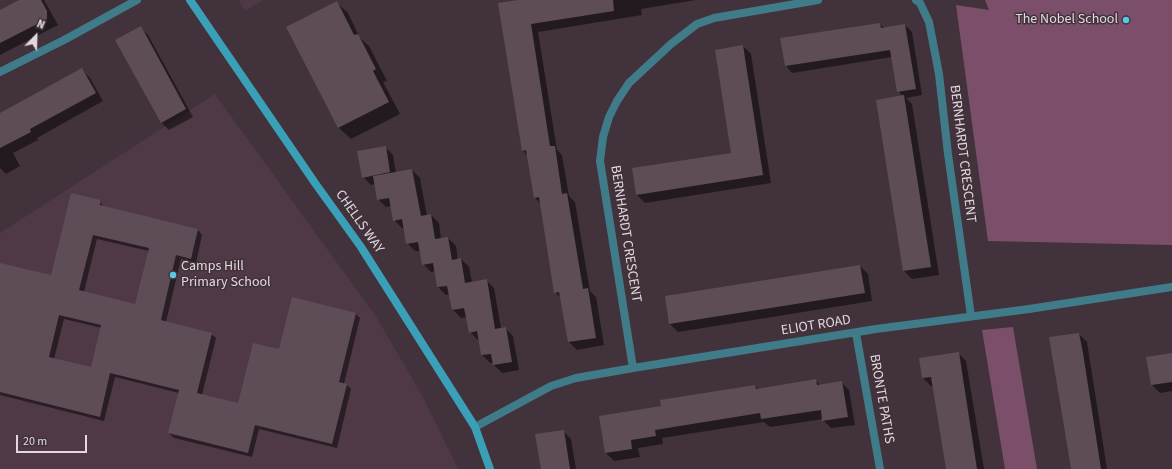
<!DOCTYPE html>
<style>
body{margin:0}
#map{position:relative;width:1172px;height:469px;overflow:hidden;background:#42323b;font-family:"Source Sans 3",sans-serif}
canvas{display:block}
.north{position:absolute;left:16px;top:16px;width:40px;height:40px;-webkit-text-stroke:3px #42323b;paint-order:stroke;rotate:23deg;font-size:11px;font-weight:700;line-height:16px;text-align:center;color:#e2d8de}
.north::after{content:'';display:block;margin:auto;width:14px;height:18px;background:#e2d8de;clip-path:polygon(50% 0,100% 100%,50% 72%,0 100%)}
.scale{position:absolute;left:16px;top:435px;width:71px;height:18px;box-sizing:border-box;border:2px solid #e2d8de;border-top:0;padding-left:5px;font-size:12px;line-height:14px;white-space:nowrap;color:#e2d8de;-webkit-text-stroke:3px #42323b;paint-order:stroke}
</style>
<div id="map">
<canvas width="1172" height="469"></canvas>
<div class="north">N</div>
<div class="scale">20 m</div>
</div>
<script>
const g = document.querySelector('canvas').getContext('2d');
g.lineJoin = 'round';
function paint(path, color) { g.fillStyle = color; g.fill(path, 'evenodd'); }
const toPath = rows => new Path2D(rows.map(r => 'M' + r).join(''));
function stroke(path, color, width, dash) { g.strokeStyle = color; g.lineWidth = width; g.lineCap = dash ? 'butt' : 'round'; g.setLineDash(dash || []); g.stroke(path); }
function write(font, color, halo, rows, align = 'center') {
  g.font = font + ' "Source Sans 3",sans-serif'; g.lineWidth = 3; g.setLineDash([]); g.textBaseline = 'middle'; g.strokeStyle = halo; g.fillStyle = color; for (const [text, x, y, turn = 0] of rows) {
    g.save(); g.translate(x, y); g.rotate((+turn || 0) * Math.PI / 180); g.textAlign = isNaN(turn) ? turn : align; if (halo) g.strokeText(text, 0, 0); g.fillText(text, 0, 0); g.restore();
  }
}
paint(toPath([
 [239,0,263,0,245,11],
 [215,94,377,318,424,399,458,469,0,469,0,233]
]), '#4f3946');
paint(toPath([
 [985,0,1172,0,1172,245,988,241,956,5,989,10],
 [1013,327,1037,469,1005,469,982,330]
]), '#7b4f6a');
paint(toPath([
 [21,0,44,0,58,25,0,55,0,11],
 [525,0,696,0,641,9,642,15,538,32,557,150,562,155,569,196,575,202,590,291,596,297,604,345,577,350,569,342,561,298,555,292,541,204,535,198,528,156,523,151],
 [336,2,348,13,360,38,369,46,387,81,383,82,400,114,351,139,339,128,287,27],
 [880,24,884,28,905,25,912,32,922,95,906,98,912,104,939,275,912,279,904,271,877,100,903,96,898,91,892,57,792,73,786,66,781,39],
 [140,27,148,35,193,117,169,130,161,122],
 [743,46,751,54,771,183,645,203,637,195,633,169,732,153],
 [82,70,90,78,103,101,37,138,38,140,13,153,20,166,6,174,0,168,0,118],
 [385,147,393,155,396,173,412,170,420,178,427,216,431,215,439,223,441,239,448,238,456,246,458,260,461,259,469,267,472,282,486,280,494,288,501,328,505,328,513,336,519,370,502,373,494,365,493,363,490,363,482,355,480,340,478,340,470,332,467,317,461,318,453,310,450,294,446,295,438,287,436,271,431,272,423,264,421,251,415,251,407,243,405,228,402,228,394,220,391,206,386,207,378,199,376,184,371,185,363,177],
 [99,201,104,207,198,230,202,235,196,263,181,259,166,322,211,334,216,338,202,395,239,404,280,351,356,314,360,318,344,384,347,385,351,389,337,448,259,429,252,457,174,438,169,433,179,393,115,377,104,421,0,395,0,264,52,277],
 [97,239,149,251,136,305,84,292],
 [64,319,102,328,92,369,54,359],
 [860,266,868,274,872,301,678,332,670,324],
 [1079,334,1087,342,1107,469,1072,469],
 [958,353,966,361,984,469,947,469,933,386,931,386,923,378],
 [1172,354,1172,391,1160,393,1152,385],
 [815,380,821,386,841,382,849,390,855,425,831,428,823,420,823,419,770,427,764,422,662,438,663,444,638,448,640,457,614,461,606,453,662,407,755,386,758,389],
 [563,431,571,439,576,469,542,469]
]), '#0007');
paint(toPath([
 [19,0,41,0,47,11,47,19,0,43,0,10],
 [518,0,613,0,614,11,531,24,550,146,555,146,562,194,567,193,583,289,588,288,596,338,568,342,559,292,554,293,539,197,534,198,526,150,522,151,498,3],
 [337,1,354,35,358,34,376,69,373,71,389,102,338,128,286,27],
 [880,23,881,28,905,24,916,89,897,92,890,50,785,66,780,38],
 [141,26,186,109,161,123,115,40],
 [743,45,763,175,636,195,632,168,731,153,715,50],
 [82,68,96,93,30,129,31,132,0,148,0,113],
 [904,95,931,267,903,271,876,100],
 [386,146,390,172,362,178,357,151],
 [412,169,421,216,431,214,435,239,448,237,452,260,461,258,465,283,487,279,495,329,506,327,512,362,493,365,491,354,481,355,477,331,469,333,464,308,452,310,447,286,437,287,433,263,422,265,418,242,406,244,402,219,393,221,389,198,377,200,373,176],
 [71,193,100,200,100,205,198,229,191,259,176,255,161,320,212,333,197,393,238,403,253,343,279,349,292,297,356,313,339,382,347,384,332,444,255,425,248,453,168,433,179,390,110,373,100,417,0,392,0,263,51,275],
 [93,235,149,248,135,304,79,290],
 [59,315,101,325,91,367,49,357],
 [860,265,865,293,669,324,665,296],
 [1079,333,1083,353,1101,469,1071,469,1063,420,1049,337],
 [959,352,962,372,977,469,946,469,931,377,922,378,919,358],
 [1172,353,1172,382,1151,385,1146,357],
 [816,379,817,385,842,381,848,417,822,421,821,410,761,419,760,413,655,430,656,436,631,440,632,449,605,453,599,416,661,406,660,400,755,385,756,389],
 [564,430,570,469,541,469,535,434]
]), '#5e4d57');
stroke(toPath([
 [916,0,920,3,929,22,939,74,948,154,971,316],
 [0,72,64,40,137,0],
 [856,333,880,469],
 [633,368,600,161,603,137,609,117,617,101,629,83,671,44,697,24,714,18,818,0],
 [475,427,551,386,576,378,633,368,876,329,1029,309,1172,287]
]), '#407b89', 8);
stroke(toPath([
 [190,0,315,183,361,247,475,427,490,469]
]), '#39a0b7', 8);
for (const [x, y, r, color] of [
 [1126,20,4,"#57c9e2"],
 [173,275,4,"#57c9e2"]
]) { const dot = new Path2D(); dot.arc(x, y, r, 0, 2 * Math.PI); g.fillStyle = color; g.fill(dot); stroke(dot, '#42323b', 1.5); }
write('14px', '#e2d8de', '#42323b', [
 ["The Nobel School",1118,20],
 ["Camps Hill",181,267,"left"],
 ["Primary School",181,283,"left"]
], 'right');
write('14px', '#e2d8de', '#42323b', [
 ["BERNHARDT CRESCENT",962,154,83],
 ["CHELLS WAY",359,222,55],
 ["BERNHARDT CRESCENT",625,234,81],
 ["ELIOT ROAD",816,326,-9],
 ["BRONTE PATHS",881,399,80]
]);
</script>
